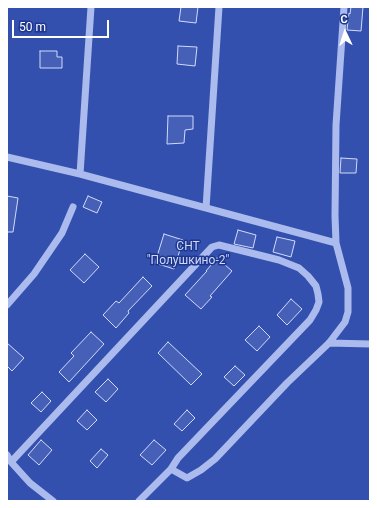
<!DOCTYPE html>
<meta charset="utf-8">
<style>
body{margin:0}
#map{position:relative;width:377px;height:508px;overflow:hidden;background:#1d368f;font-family:Roboto,sans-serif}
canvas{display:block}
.frame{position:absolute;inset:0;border:8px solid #fff;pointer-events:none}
.north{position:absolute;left:325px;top:12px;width:40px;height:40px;-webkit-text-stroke:3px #1d368f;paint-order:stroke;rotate:356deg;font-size:11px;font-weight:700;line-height:16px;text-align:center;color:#fff}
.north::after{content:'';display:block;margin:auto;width:14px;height:18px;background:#fff;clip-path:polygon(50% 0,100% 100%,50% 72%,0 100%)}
.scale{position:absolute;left:12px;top:20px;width:97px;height:18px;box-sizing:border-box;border:2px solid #fff;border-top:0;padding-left:5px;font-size:12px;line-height:14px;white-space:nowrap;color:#fff;-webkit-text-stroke:3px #1d368f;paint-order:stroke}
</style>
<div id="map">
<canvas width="377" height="508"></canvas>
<div class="frame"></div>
<div class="north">С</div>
<div class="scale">50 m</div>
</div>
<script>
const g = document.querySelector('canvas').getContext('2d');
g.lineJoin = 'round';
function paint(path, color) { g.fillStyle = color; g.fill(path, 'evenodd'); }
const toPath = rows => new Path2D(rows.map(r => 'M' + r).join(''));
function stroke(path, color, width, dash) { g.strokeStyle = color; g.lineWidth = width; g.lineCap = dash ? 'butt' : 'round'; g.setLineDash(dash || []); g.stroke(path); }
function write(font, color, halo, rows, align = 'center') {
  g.font = font + ' Roboto,sans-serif'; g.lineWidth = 3; g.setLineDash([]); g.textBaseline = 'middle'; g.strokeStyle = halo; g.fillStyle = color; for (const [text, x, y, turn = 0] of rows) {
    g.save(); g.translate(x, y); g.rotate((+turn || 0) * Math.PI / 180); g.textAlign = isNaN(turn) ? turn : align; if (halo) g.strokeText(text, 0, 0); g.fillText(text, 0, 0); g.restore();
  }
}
paint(toPath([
 [7,7,370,7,370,501,7,501]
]), '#3450ae');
const building = toPath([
 [181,7,198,7,196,23,179,21,181,7],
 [351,7,363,7,361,31,347,30,349,13,350,14,351,7],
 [178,46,197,47,195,66,177,64,178,46],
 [40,51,57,51,57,57,62,57,62,68,40,68,40,51],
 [168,116,193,116,193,129,185,130,184,143,167,144,168,116],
 [341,158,357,159,356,173,340,173,341,158],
 [7,196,18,198,13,232,7,232,7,196],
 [88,196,102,202,97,213,83,207,88,196],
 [238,230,256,235,253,248,234,244,238,230],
 [164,234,183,240,174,269,155,263,164,234],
 [277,237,295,241,291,257,273,252,277,237],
 [85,254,99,267,84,283,70,270,85,254],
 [217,258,232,271,210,296,212,297,201,309,185,295,207,271,206,271,217,258],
 [143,277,152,286,128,311,129,313,116,328,103,315,116,301,119,303,143,277],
 [291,299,302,309,287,325,277,315,291,299],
 [259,326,270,337,257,351,245,340,259,326],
 [91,332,104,344,69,382,59,372,74,356,71,353,91,332],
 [168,342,202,374,191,385,158,353,168,342],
 [7,343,24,358,12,371,7,366,7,343],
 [235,366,245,375,234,386,224,377,235,366],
 [108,379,118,389,106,402,95,392,108,379],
 [42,392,51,401,41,412,31,403,42,392],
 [87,410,97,420,87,430,77,421,87,410],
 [187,410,195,418,182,431,174,424,187,410],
 [41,440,52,450,39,465,28,455,41,440],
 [154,440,166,450,152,465,140,455,154,440],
 [101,449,108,455,97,468,90,461,101,449]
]);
paint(building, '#4560b6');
stroke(building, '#d1dafa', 1);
stroke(toPath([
 [7,157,80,174,336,243],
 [80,174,91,7],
 [206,208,219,7],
 [7,305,34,274,62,233,73,207],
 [329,343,370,344],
 [7,455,11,462,30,483,53,501],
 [11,462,212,247,219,245,279,260,299,268,308,276,316,286,318,294,319,302,316,310,310,320,178,458,171,469,139,501],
 [171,469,187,478,201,470,215,459,287,383,329,343,345,322,348,312,348,288,336,243,335,216,336,125,344,7]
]), '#abbbed', 7);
write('12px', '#d1dafa', '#1d368f', [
 ["СНТ",188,247],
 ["\"Полушкино-2\"",188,261]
]);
</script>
